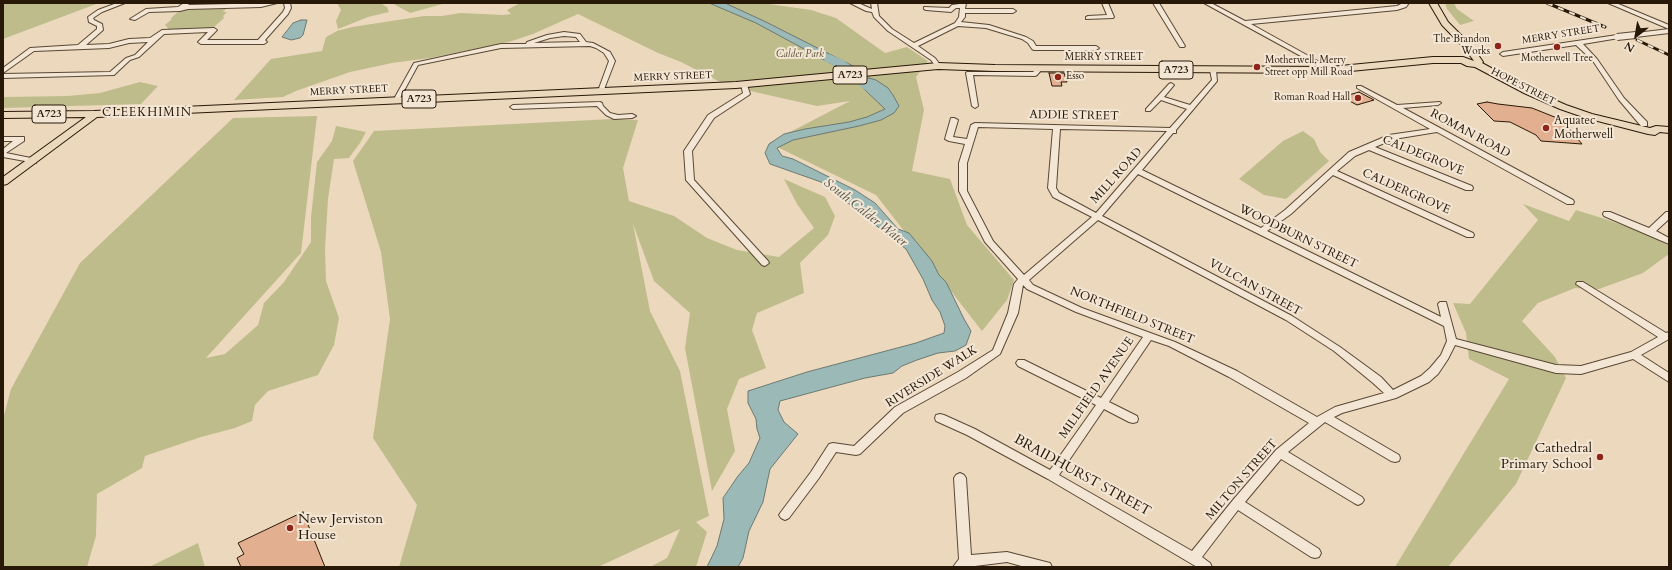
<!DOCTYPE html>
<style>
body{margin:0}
#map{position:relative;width:1672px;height:570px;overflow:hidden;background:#ecd8bd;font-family:Cardo,serif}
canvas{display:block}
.frame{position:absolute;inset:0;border:4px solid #281808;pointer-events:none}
.north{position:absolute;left:1616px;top:16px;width:40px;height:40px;-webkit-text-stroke:3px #f3e6d4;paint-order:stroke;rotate:211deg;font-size:11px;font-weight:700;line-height:16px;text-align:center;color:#281808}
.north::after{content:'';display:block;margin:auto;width:14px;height:18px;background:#281808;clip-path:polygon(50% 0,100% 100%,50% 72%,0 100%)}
</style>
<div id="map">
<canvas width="1672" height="570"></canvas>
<div class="frame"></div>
<div class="north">N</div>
</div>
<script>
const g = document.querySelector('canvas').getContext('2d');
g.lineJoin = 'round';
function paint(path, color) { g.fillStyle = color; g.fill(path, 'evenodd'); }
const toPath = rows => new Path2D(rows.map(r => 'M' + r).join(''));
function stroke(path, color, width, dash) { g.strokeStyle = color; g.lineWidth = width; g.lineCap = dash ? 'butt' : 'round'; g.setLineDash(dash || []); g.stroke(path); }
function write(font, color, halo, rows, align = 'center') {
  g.font = font + ' Cardo,serif'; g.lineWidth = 4; g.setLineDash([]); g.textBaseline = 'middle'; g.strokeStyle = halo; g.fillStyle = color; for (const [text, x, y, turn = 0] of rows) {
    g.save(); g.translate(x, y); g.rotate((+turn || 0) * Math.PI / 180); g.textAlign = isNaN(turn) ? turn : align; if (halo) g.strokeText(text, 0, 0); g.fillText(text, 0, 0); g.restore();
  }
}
paint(toPath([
 [3,3,99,3,3,39],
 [337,3,380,3,387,7,389,12,368,17,338,29,336,21,341,10],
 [392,3,446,3,410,13],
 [520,3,762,3,811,10,836,18,885,53,907,47,928,61,916,77,924,110,912,171,950,179,967,225,1014,280,1007,300,982,331,876,195,769,143,850,101,817,106,728,86,681,62,658,53,578,14,533,34,509,42,430,58,392,63,350,72,296,91,283,97,234,100,271,59,322,51,326,37,337,31,352,27,424,16,442,16,461,13,503,15,511,14,507,10],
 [1445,3,1454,3,1457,9,1474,21,1460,25,1447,9],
 [188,8,189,9,227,8,223,12,227,12,223,16,224,18,213,28,167,30,168,28,165,25,172,19,170,19,180,10],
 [140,82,158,86,141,104,3,108,3,97,68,96,100,93],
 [317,116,301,253,206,358,225,354,258,325,264,303,284,282,311,242,311,217,317,162,332,141,336,126,366,132,360,143,349,158,334,159,328,199,325,249,326,281,339,318,334,345,318,375,268,391,255,405,252,421,235,428,201,437,145,456,142,468,97,494,96,536,87,567,3,567,3,419,11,389,80,263,233,118],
 [612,119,638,120,623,168,629,201,674,216,707,238,737,250,779,257,814,228,797,204,784,179,825,197,835,216,828,235,800,263,804,293,757,313,752,330,766,368,739,379,727,409,735,451,712,491,685,348,690,313,654,281,633,224,650,311,680,371,709,516,696,522,707,532,696,567,650,567,667,558,680,529,598,567,399,567,417,505,373,438,390,319,381,252,353,161,374,131],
 [1303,131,1314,139,1320,152,1329,161,1286,199,1264,195,1239,179,1283,141],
 [1523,204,1569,221,1576,210,1605,219,1648,234,1669,246,1669,254,1643,273,1599,289,1575,288,1538,303,1522,321,1555,357,1566,378,1516,484,1448,567,1395,567,1509,379,1469,359,1466,333,1453,303,1470,304,1538,220],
 [198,543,205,567,149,567]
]), '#bfbc8c');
const water = toPath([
 [709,3,725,3,766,22,859,69,843,70,756,23,709,3],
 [301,20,307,20,303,35,300,38,291,40,282,37,293,23,301,20],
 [869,78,876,80,888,88,893,95,899,106,894,113,881,120,859,126,793,140,777,148,782,156,793,159,855,190,875,203,898,229,909,233,932,261,939,275,946,282,964,319,971,331,966,345,955,351,938,353,917,360,902,366,893,373,865,378,780,401,778,410,784,422,798,434,770,469,763,502,749,531,743,558,738,567,707,567,717,546,724,519,723,498,738,476,749,463,760,438,757,429,756,419,748,403,748,391,807,372,916,343,944,333,945,326,940,312,932,300,923,279,906,249,821,182,770,164,765,153,769,144,784,134,805,129,849,122,867,117,885,109,865,90,858,81,869,78]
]);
paint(water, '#9ab9b7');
stroke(water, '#6c7971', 1);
paint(toPath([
 [829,54,843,60,884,91,885,94,884,97,874,97,835,66,825,61,823,58,825,55,829,54]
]), '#9ab9b7');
const building = toPath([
 [1049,73,1064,73,1067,82,1061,82,1062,86,1052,86,1049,73],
 [1359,92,1374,100,1357,105,1342,97,1359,92],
 [1487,102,1498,104,1532,108,1562,120,1582,144,1541,141,1536,135,1510,122,1494,121,1477,104,1487,102],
 [303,512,325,567,241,567,237,558,244,554,238,543,303,512]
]);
paint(building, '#e2b090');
stroke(building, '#281808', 1);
const minor = toPath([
 [117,3,125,3,102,12,93,18,94,20,102,24,103,30,86,45,109,44,129,39,150,38,162,30,214,28,217,30,207,40,258,40,283,12,285,8,284,3,290,3,291,8,288,14,265,40,267,42,264,44,201,44,198,42,208,32,164,34,139,57,130,60,114,75,3,78,3,74,110,72,126,58,135,55,148,42,129,43,109,48,34,51,3,73,3,68,30,48,78,45,97,29,97,26,89,22,88,17,98,10,117,3],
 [184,3,190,3,188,5,277,3,261,7,188,9,180,11,149,12,135,20,130,19,146,9,178,7,184,3],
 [850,3,858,3,872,9,871,3,877,3,879,16,892,29,914,43,955,23,959,17,960,8,956,8,951,12,926,10,924,9,924,7,949,8,952,5,966,3,965,9,1013,9,1016,11,1013,13,965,13,965,17,961,22,989,25,1026,37,1033,41,1036,46,1096,46,1099,48,1096,50,1034,50,1032,49,1028,43,1022,39,986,28,958,26,918,46,935,58,941,66,938,68,936,67,931,60,888,31,874,17,872,12,866,11,850,3],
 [1102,3,1108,3,1114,17,1113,18,1086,19,1086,17,1088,16,1107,15,1102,3],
 [1153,3,1159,3,1185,46,1184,47,1180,47,1153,3],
 [1204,3,1211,3,1245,21,1397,6,1403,3,1409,3,1406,7,1397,10,1251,24,1332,69,1332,71,1330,72,1204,3],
 [1608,3,1616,3,1669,25,1669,29,1608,3],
 [1669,29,1669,33,1636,37,1633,35,1636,33,1669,29],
 [564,32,580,34,586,42,593,43,610,52,615,61,603,92,599,92,598,91,609,61,604,53,596,48,590,46,501,48,418,65,399,100,395,100,394,99,414,63,501,44,526,44,527,42,547,35,564,32],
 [564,36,576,37,580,42,534,43,550,38,564,36],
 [1617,35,1619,36,1619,38,1583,44,1597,59,1624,98,1647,122,1647,126,1641,126,1619,100,1593,61,1576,45,1503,56,1500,54,1503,52,1617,35],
 [1039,67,1042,69,1037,75,1035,76,973,75,978,106,975,108,972,106,966,73,967,72,1033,72,1039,67],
 [1213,68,1216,70,1217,81,1176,130,1176,133,1173,133,1142,170,1261,228,1285,210,1349,152,1389,135,1430,129,1357,88,1357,86,1361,86,1397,105,1440,102,1441,103,1438,105,1403,108,1573,200,1574,202,1573,204,1567,204,1437,132,1394,139,1375,147,1472,186,1473,188,1472,190,1466,190,1369,150,1355,156,1337,171,1473,233,1474,235,1473,237,1467,237,1333,175,1291,214,1267,231,1441,317,1438,304,1440,302,1446,302,1456,339,1556,365,1581,366,1631,352,1658,337,1576,284,1577,282,1583,282,1666,333,1669,332,1669,339,1641,355,1669,373,1669,382,1633,359,1581,374,1556,373,1455,345,1448,359,1438,374,1429,382,1396,398,1342,413,1334,417,1399,455,1400,458,1399,461,1395,462,1391,461,1325,422,1288,452,1362,497,1364,500,1362,503,1358,505,1354,503,1281,459,1245,502,1319,549,1321,553,1319,557,1315,558,1311,557,1238,510,1202,557,1210,563,1212,567,1197,567,1048,479,967,435,936,421,935,418,936,415,940,414,944,415,975,429,1050,470,1096,405,1018,366,1016,363,1018,360,1024,360,1101,398,1143,337,1076,312,1027,289,1023,285,1018,313,1000,354,966,378,903,413,860,454,856,455,836,452,819,478,789,518,785,520,781,518,779,515,781,512,811,472,829,444,833,443,854,446,895,407,958,372,993,350,1008,313,1014,284,1018,279,985,242,959,191,959,163,965,144,949,141,945,139,951,118,954,118,958,120,953,137,967,139,971,125,975,123,1170,128,1187,109,1161,100,1150,111,1146,111,1146,109,1169,84,1171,83,1174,85,1164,97,1190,105,1212,80,1210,70,1213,68],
 [978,127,1053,129,1048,188,1053,197,1092,217,1024,275,993,241,967,191,967,163,978,127],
 [1060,129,1166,131,1167,131,1096,213,1059,193,1056,188,1060,129],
 [1138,174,1444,326,1447,341,1441,355,1430,368,1421,376,1393,390,1381,377,1340,347,1292,316,1102,216,1138,174],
 [1098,220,1286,320,1334,351,1373,383,1384,393,1335,407,1317,417,1237,371,1175,342,1082,308,1033,285,1029,280,1098,220],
 [1151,340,1169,346,1229,377,1309,423,1276,450,1233,500,1192,551,1059,475,1104,409,1129,422,1133,423,1137,422,1138,419,1137,416,1109,402,1151,340],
 [744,83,747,85,750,94,749,95,714,118,692,151,694,180,768,261,769,263,765,266,762,265,686,180,684,151,708,115,743,93,741,85,744,83],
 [600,102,602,103,603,106,610,113,618,115,632,114,636,116,632,118,614,119,606,115,597,106,513,109,510,107,513,105,600,102],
 [3,137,24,137,24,141,6,153,36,159,36,163,3,157,3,149,13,141,3,141,3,137],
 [1604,212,1610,212,1649,228,1666,212,1669,212,1669,219,1656,231,1669,238,1669,244,1604,216,1603,214,1604,212],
 [960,473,964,475,966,478,971,555,1007,552,1046,562,1050,563,1052,567,1025,567,1007,562,967,567,953,567,959,559,954,478,956,475,960,473]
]);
const major = toPath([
 [1429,3,1437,3,1448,22,1472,46,1483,62,1482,63,1530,89,1566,105,1592,114,1650,128,1656,126,1669,127,1669,133,1660,132,1655,135,1648,134,1586,118,1560,109,1524,93,1475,67,1467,66,1461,63,1433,63,1330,73,995,71,938,69,736,88,97,117,7,184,3,185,3,177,86,117,3,118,3,112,94,111,736,82,938,63,995,65,1330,67,1433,57,1463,57,1474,61,1466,50,1442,25,1429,3]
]);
stroke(minor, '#594835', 2);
stroke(major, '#281808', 2);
paint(minor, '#f3e6d4');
paint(major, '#ecd8bd');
const rail = toPath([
 [1547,3,1605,27],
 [1637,40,1669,55]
]);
stroke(rail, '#281808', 3);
stroke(rail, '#f3e6d4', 2, [6]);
const minorBridge = toPath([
 [1617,37,1636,35]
]);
stroke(minorBridge, '#594835', 8, []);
stroke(minorBridge, '#f3e6d4', 6);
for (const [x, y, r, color] of [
 [1498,46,4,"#8f2418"],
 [1557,47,4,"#8f2418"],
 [1257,67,4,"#8f2418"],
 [1058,77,4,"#8f2418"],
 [1358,98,4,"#8f2418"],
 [1546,128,4,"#8f2418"],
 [1600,457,4,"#8f2418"],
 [290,528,4,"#8f2418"]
]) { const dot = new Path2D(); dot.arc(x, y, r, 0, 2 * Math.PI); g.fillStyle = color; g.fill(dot); stroke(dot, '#f3e6d4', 1.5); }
write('10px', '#281808', '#f3e6d4', [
 ["MERRY STREET",1561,35,-9],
 ["MERRY STREET",1104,58],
 ["MERRY STREET",673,77,-2],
 ["HOPE STREET",1523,87,27],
 ["MERRY STREET",349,91,-3]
]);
write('10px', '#281808', '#f3e6d4', [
 ["The Brandon",1490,40],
 ["Works",1490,52],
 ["Motherwell Tree",1557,59,"center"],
 ["Motherwell, Merry",1265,61,"left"],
 ["Street opp Mill Road",1265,73,"left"],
 ["Esso",1066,77,"left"],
 ["Roman Road Hall",1350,98]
], 'right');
write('italic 10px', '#554930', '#f3e6d4', [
 ["Calder Park",800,55]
]);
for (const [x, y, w] of [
 [1176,70,34],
 [850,75,34],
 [419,99,34],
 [49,114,34]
]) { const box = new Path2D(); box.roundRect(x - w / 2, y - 9, w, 18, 3); g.fillStyle = '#f3e6d4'; g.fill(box); stroke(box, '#281808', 1); }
write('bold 11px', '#281808', null, [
 ["A723",1176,70],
 ["A723",850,75],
 ["A723",419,99],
 ["A723",49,114]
]);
g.letterSpacing = '1px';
write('12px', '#281808', '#f3e6d4', [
 ["CLEEKHIMIN",147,113]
]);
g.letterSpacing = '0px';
write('12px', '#281808', '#f3e6d4', [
 ["ADDIE STREET",1074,116,1],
 ["ROMAN ROAD",1470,134,28],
 ["CALDEGROVE",1423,156,22],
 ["MILL ROAD",1117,176,-48],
 ["CALDERGROVE",1406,192,24],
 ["WOODBURN STREET",1298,237,26],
 ["VULCAN STREET",1255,288,29],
 ["NORTHFIELD STREET",1132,316,22],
 ["RIVERSIDE WALK",932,377,-32],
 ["MILLFIELD AVENUE",1097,388,-55],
 ["MILTON STREET",1242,480,-49]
]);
write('12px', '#281808', '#f3e6d4', [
 ["Aquatec",1554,121],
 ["Motherwell",1554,135]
], 'left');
write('italic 13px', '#505045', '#f3e6d4', [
 ["South Calder Water",865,213,38]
]);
write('14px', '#281808', '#f3e6d4', [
 ["Cathedral",1592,449],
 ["Primary School",1592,465],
 ["New Jerviston",298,520,"left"],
 ["House",298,536,"left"]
], 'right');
write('14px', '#281808', '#f3e6d4', [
 ["BRAIDHURST STREET",1082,476,29]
]);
</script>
